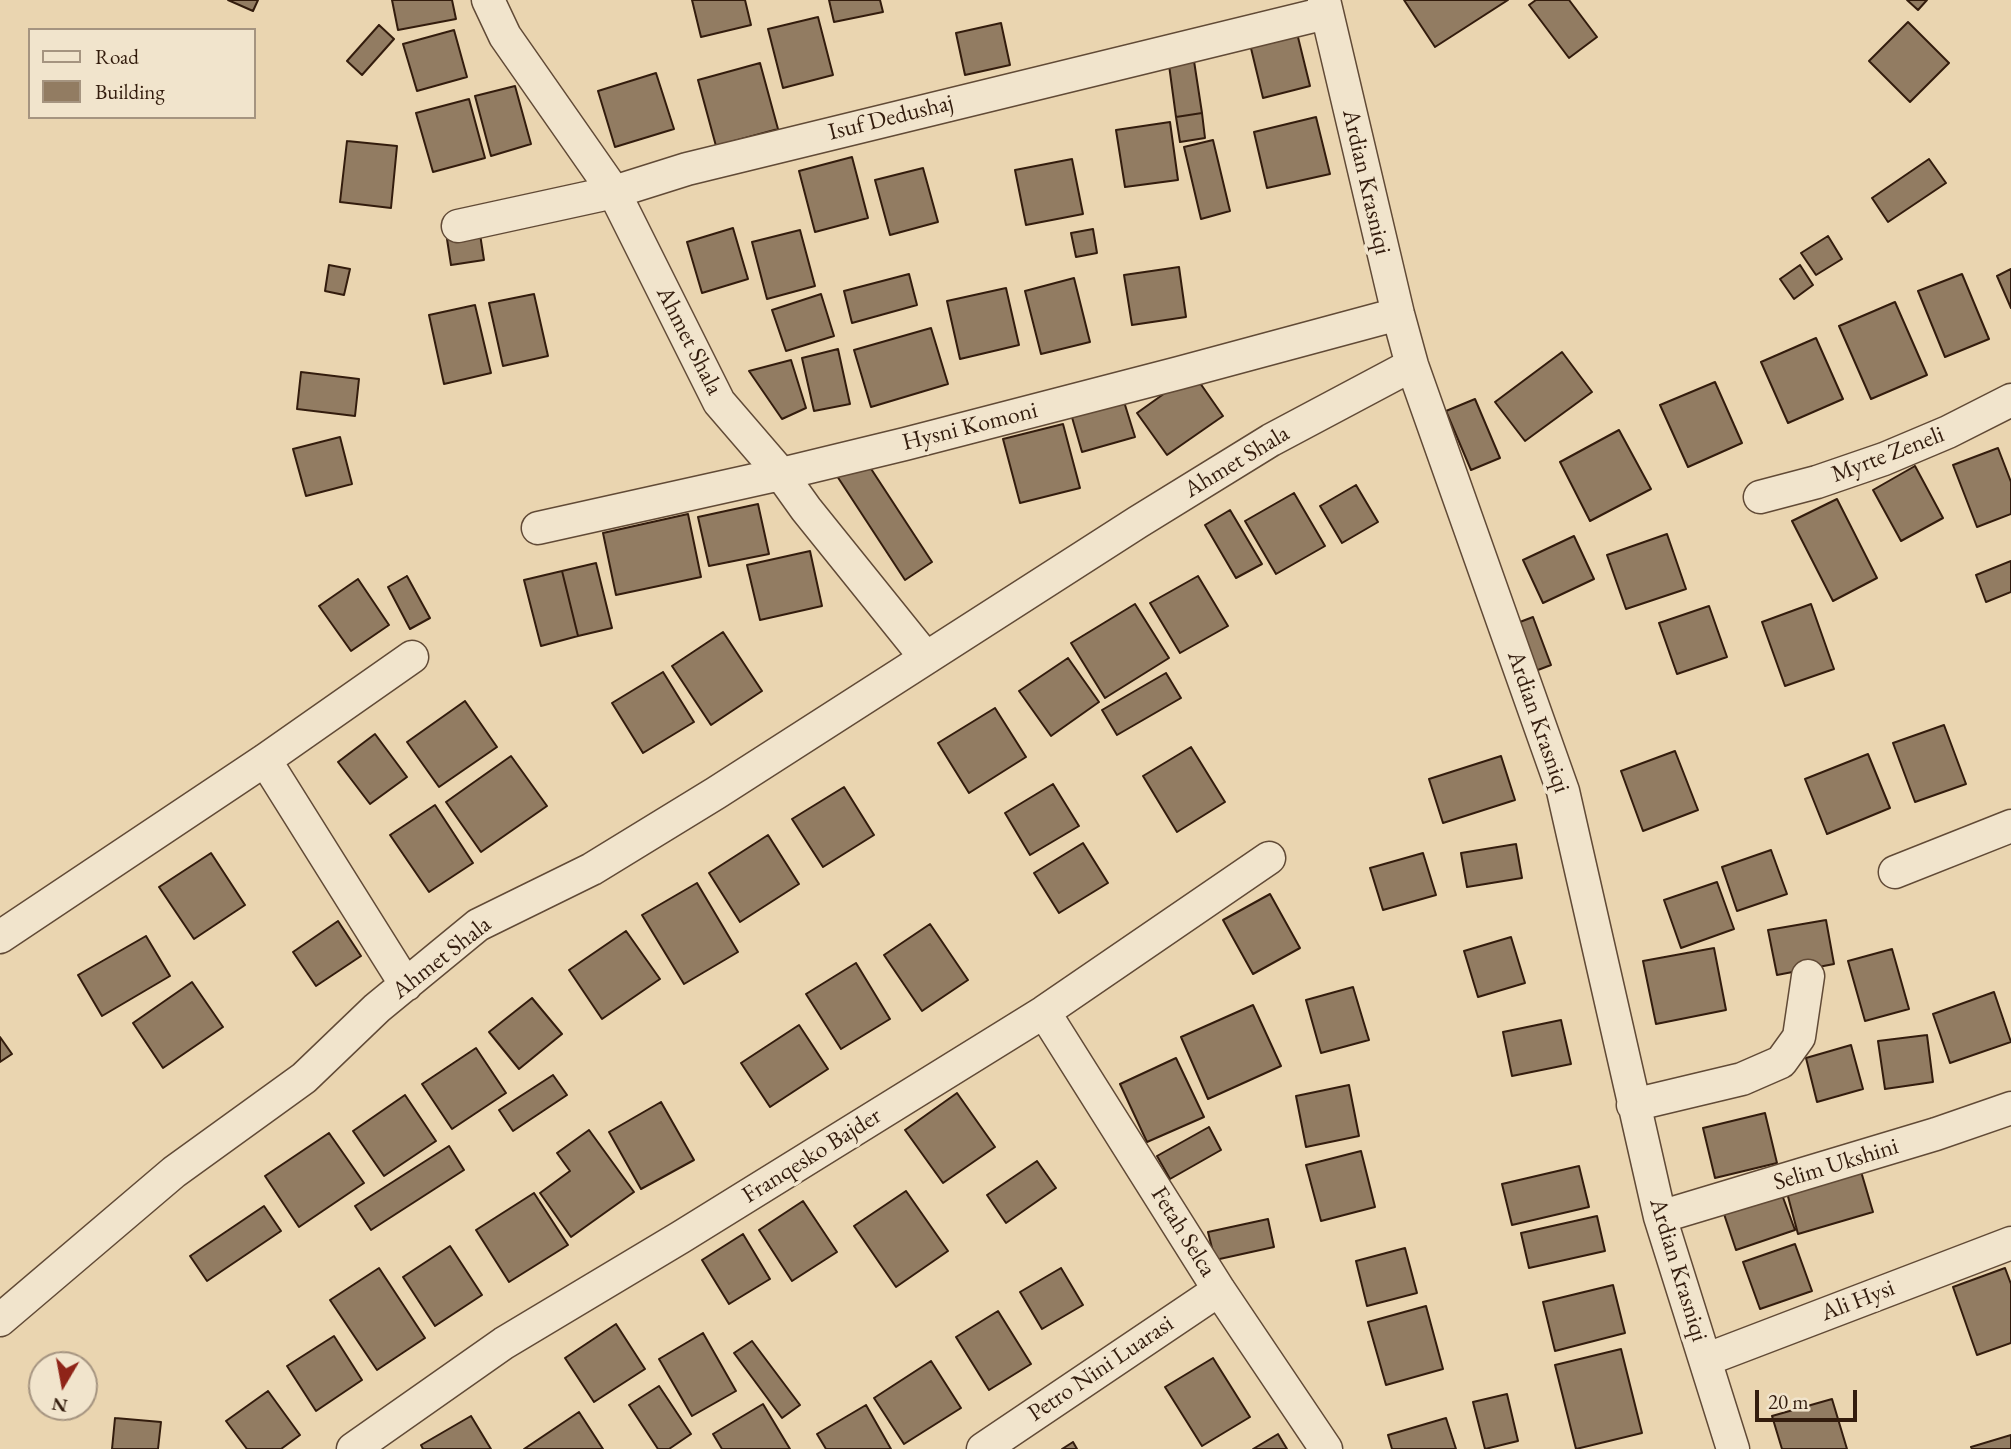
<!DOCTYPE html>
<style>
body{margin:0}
#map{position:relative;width:2011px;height:1449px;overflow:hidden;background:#ead5b0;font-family:"EB Garamond",serif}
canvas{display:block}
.legend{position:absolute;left:28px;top:28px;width:228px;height:91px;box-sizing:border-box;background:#f1e4cc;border:2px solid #a59480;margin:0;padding:9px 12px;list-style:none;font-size:21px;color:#331c0d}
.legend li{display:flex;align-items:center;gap:14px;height:35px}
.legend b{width:35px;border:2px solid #a59480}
.north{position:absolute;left:28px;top:1351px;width:70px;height:70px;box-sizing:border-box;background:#f1e4cc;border:2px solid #a59480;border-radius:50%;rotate:190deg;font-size:19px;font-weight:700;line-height:28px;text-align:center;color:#331c0d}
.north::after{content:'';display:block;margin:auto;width:24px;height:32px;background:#8f2418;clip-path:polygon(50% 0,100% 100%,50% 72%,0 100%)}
.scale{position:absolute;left:1755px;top:1390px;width:102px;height:32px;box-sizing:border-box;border:4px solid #331c0d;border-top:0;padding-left:9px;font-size:21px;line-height:24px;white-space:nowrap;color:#331c0d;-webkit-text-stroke:5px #f1e4cc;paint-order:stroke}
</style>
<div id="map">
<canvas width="2011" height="1449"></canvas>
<ul class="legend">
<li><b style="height:9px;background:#f1e4cc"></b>Road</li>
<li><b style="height:19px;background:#927c62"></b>Building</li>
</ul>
<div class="north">N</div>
<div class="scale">20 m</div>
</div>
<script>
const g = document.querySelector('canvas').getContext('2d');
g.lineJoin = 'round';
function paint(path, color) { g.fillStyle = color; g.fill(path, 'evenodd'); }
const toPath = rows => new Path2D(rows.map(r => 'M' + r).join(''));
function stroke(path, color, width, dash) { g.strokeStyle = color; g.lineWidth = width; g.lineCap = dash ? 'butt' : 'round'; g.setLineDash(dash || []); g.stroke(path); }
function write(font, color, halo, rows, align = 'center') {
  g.font = font + ' "EB Garamond",serif'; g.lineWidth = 7; g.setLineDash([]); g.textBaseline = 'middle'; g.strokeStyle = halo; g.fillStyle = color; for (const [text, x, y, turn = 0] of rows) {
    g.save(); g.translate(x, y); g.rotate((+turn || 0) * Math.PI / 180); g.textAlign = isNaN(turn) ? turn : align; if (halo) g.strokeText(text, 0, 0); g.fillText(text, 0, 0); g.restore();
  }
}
const building = toPath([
 [228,0,258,0,253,11,228,0],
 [392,0,452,0,456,19,398,30,392,0],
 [692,0,745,0,751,25,701,37,692,0],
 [829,0,880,0,883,12,834,22,829,0],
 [1404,0,1508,0,1435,47,1404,0],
 [1536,0,1569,0,1597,37,1569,58,1529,5,1536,0],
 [1907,0,1927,0,1918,10,1907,0],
 [818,17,833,75,783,88,768,29,818,17],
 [1908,22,1949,63,1910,102,1869,61,1908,22],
 [1001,23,1010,65,965,75,956,33,1001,23],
 [379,25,394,39,362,75,347,61,379,25],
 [1296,29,1310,86,1263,98,1249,40,1296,29],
 [454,30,467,77,417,91,403,44,454,30],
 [1194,61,1202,113,1176,117,1169,65,1194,61],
 [760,63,778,129,716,146,698,80,760,63],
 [656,73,674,129,615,147,598,91,656,73],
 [515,86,531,144,491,156,475,96,515,86],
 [469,99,485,158,433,172,416,113,469,99],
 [1202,113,1205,138,1180,142,1176,117,1202,113],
 [1316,117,1330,174,1267,188,1254,132,1316,117],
 [1170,122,1178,180,1125,187,1116,130,1170,122],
 [1213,140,1230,211,1201,219,1184,147,1213,140],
 [347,141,397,146,391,208,340,202,347,141],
 [852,157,868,218,815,232,799,171,852,157],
 [1072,159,1083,214,1026,225,1015,170,1072,159],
 [1929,159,1946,183,1888,222,1872,198,1929,159],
 [923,168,938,222,890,235,875,180,923,168],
 [733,228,748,279,702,293,687,242,733,228],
 [1093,229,1097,253,1076,257,1071,233,1093,229],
 [800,230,815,286,767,299,752,242,800,230],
 [480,234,484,260,451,265,447,239,480,234],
 [1828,236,1842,259,1816,275,1801,253,1828,236],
 [329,265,350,269,344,295,325,291,329,265],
 [1800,265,1813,285,1794,299,1780,279,1800,265],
 [1179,267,1186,317,1132,325,1124,275,1179,267],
 [2011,269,2011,308,1997,276,2011,269],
 [909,274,917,305,852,323,844,291,909,274],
 [1962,274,1989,339,1945,357,1918,291,1962,274],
 [1074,278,1090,342,1041,354,1025,291,1074,278],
 [1006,288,1019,345,960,359,947,301,1006,288],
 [534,294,548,356,503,366,489,303,534,294],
 [821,294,834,336,786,351,772,310,821,294],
 [1895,302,1927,375,1871,399,1839,326,1895,302],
 [475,305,491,373,444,384,429,315,475,305],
 [931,328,948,384,871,407,854,350,931,328],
 [1816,338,1843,399,1788,423,1761,362,1816,338],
 [838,349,850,404,814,411,802,358,838,349],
 [1562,352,1592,392,1525,441,1495,402,1562,352],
 [791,360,806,408,782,419,749,371,791,360],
 [301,372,359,379,355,416,297,409,301,372],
 [1193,373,1223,416,1167,455,1137,413,1193,373],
 [1715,382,1742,443,1688,467,1660,405,1715,382],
 [1121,392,1135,437,1082,452,1069,407,1121,392],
 [1475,399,1500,458,1471,470,1446,411,1475,399],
 [1063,424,1080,488,1020,503,1003,439,1063,424],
 [1619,430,1651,489,1590,521,1560,462,1619,430],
 [340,437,352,484,306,496,293,449,340,437],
 [1998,448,2011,482,2011,514,1977,527,1953,465,1998,448],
 [862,455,932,562,905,580,835,473,862,455],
 [1915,466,1943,518,1901,541,1873,490,1915,466],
 [1356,485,1378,522,1342,543,1320,506,1356,485],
 [1294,493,1325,546,1276,574,1245,521,1294,493],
 [1837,499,1877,578,1833,601,1792,521,1837,499],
 [758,504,769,554,709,566,698,517,758,504],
 [1230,510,1262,564,1236,578,1205,525,1230,510],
 [688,514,701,577,616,595,603,533,688,514],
 [1667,534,1686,589,1626,609,1607,555,1667,534],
 [1574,536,1594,579,1543,603,1523,560,1574,536],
 [810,551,822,606,760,620,747,565,810,551],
 [2011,561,2011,592,1986,602,1976,575,2011,561],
 [596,563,612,628,578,636,562,571,596,563],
 [562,571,578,636,541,646,524,580,562,571],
 [407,576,430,618,410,629,388,587,407,576],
 [1198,576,1228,626,1180,653,1150,603,1198,576],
 [358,579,389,625,351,651,319,606,358,579],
 [1135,604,1169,658,1105,698,1071,643,1135,604],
 [1811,604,1834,669,1785,686,1762,622,1811,604],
 [1709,606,1727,657,1677,674,1659,623,1709,606],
 [1533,617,1551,665,1530,673,1512,625,1533,617],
 [723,632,762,691,711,725,672,666,723,632],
 [1068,658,1099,702,1051,736,1019,691,1068,658],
 [663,672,694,722,643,753,612,703,663,672],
 [1166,673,1181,698,1117,735,1102,710,1166,673],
 [465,701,497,747,439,787,407,742,465,701],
 [995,708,1026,757,969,793,938,743,995,708],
 [1944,725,1966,784,1915,802,1893,743,1944,725],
 [375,734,407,777,370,804,338,762,375,734],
 [1191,747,1225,802,1177,832,1143,776,1191,747],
 [1675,751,1698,810,1643,831,1621,771,1675,751],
 [1868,754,1890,808,1827,834,1805,779,1868,754],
 [511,756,547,806,481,852,446,802,511,756],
 [1501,756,1515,800,1443,823,1429,779,1501,756],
 [1053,784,1079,826,1030,855,1005,813,1053,784],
 [844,787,874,835,823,867,792,819,844,787],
 [435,805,473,863,429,892,390,835,435,805],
 [768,835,799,884,740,922,709,873,768,835],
 [1083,843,1108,883,1059,913,1034,873,1083,843],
 [1516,844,1522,878,1467,887,1461,853,1516,844],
 [1771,850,1787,894,1737,911,1722,867,1771,850],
 [211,853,245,905,194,939,159,887,211,853],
 [1423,853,1436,895,1383,910,1370,868,1423,853],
 [1717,882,1734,929,1681,948,1664,900,1717,882],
 [697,883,738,952,684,984,642,915,697,883],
 [1270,894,1300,948,1253,974,1223,920,1270,894],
 [1826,920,1834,964,1777,975,1768,930,1826,920],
 [338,921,361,956,316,986,293,952,338,921],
 [930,924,968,980,922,1011,884,955,930,924],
 [626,931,660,979,602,1019,569,970,626,931],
 [146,936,170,976,102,1016,78,975,146,936],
 [1511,937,1525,983,1478,997,1464,951,1511,937],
 [1714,948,1726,1010,1656,1024,1643,961,1714,948],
 [1892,949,1909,1009,1865,1021,1848,961,1892,949],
 [856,963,890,1019,841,1049,806,994,856,963],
 [192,982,223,1027,163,1068,133,1023,192,982],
 [1353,987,1369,1040,1321,1053,1306,1000,1353,987],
 [1994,992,2011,1042,1950,1063,1933,1014,1994,992],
 [532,998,562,1034,519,1069,489,1032,532,998],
 [1253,1005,1281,1066,1208,1099,1181,1037,1253,1005],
 [1561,1020,1571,1064,1512,1076,1503,1032,1561,1020],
 [799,1025,828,1069,770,1107,741,1063,799,1025],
 [1927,1035,1933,1082,1885,1089,1878,1041,1927,1035],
 [0,1037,12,1054,0,1062,0,1037],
 [1851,1045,1863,1089,1817,1102,1806,1058,1851,1045],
 [476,1048,506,1093,452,1129,422,1084,476,1048],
 [1176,1058,1204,1117,1147,1142,1120,1084,1176,1058],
 [553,1075,567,1095,513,1131,499,1110,553,1075],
 [1349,1085,1359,1136,1306,1147,1296,1096,1349,1085],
 [957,1093,995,1147,943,1183,905,1130,957,1093],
 [405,1095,436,1141,384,1176,353,1131,405,1095],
 [661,1102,694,1160,641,1189,609,1132,661,1102],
 [1765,1113,1777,1163,1715,1178,1703,1128,1765,1113],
 [1209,1127,1221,1150,1170,1179,1157,1156,1209,1127],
 [589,1130,634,1192,571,1237,540,1193,570,1171,557,1153,589,1130],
 [329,1133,364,1183,299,1227,265,1176,329,1133],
 [449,1146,464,1170,371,1230,355,1206,449,1146],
 [1361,1151,1375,1207,1321,1221,1306,1165,1361,1151],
 [1037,1161,1056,1188,1006,1223,987,1195,1037,1161],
 [1579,1166,1589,1207,1512,1225,1502,1184,1579,1166],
 [1860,1168,1873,1212,1798,1234,1786,1189,1860,1168],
 [906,1191,948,1251,896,1287,854,1226,906,1191],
 [1781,1192,1795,1230,1736,1250,1723,1211,1781,1192],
 [534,1193,568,1245,509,1282,476,1230,534,1193],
 [803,1201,837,1252,792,1281,759,1230,803,1201],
 [264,1206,281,1231,207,1281,190,1256,264,1206],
 [1597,1216,1605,1251,1529,1268,1521,1233,1597,1216],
 [1268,1219,1274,1247,1215,1260,1208,1232,1268,1219],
 [743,1234,770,1279,729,1304,702,1260,743,1234],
 [1795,1244,1812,1291,1760,1309,1743,1262,1795,1244],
 [450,1246,482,1295,435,1326,403,1277,450,1246],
 [1405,1248,1417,1293,1367,1306,1356,1261,1405,1248],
 [379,1268,425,1338,377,1370,330,1300,379,1268],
 [1061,1268,1083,1305,1042,1329,1020,1292,1061,1268],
 [2005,1268,2011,1284,2011,1343,1977,1355,1953,1287,2005,1268],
 [1613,1285,1625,1333,1555,1351,1543,1302,1613,1285],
 [1426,1306,1443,1369,1386,1385,1368,1322,1426,1306],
 [998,1311,1031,1364,989,1390,956,1337,998,1311],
 [616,1324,645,1369,594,1402,565,1358,616,1324],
 [703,1333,736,1391,692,1416,659,1359,703,1333],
 [334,1336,362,1380,316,1411,287,1366,334,1336],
 [752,1341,800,1405,782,1418,734,1353,752,1341],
 [1621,1349,1642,1433,1576,1449,1555,1365,1621,1349],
 [1213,1358,1250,1417,1202,1446,1165,1387,1213,1358],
 [931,1361,961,1408,904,1444,874,1398,931,1361],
 [659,1386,691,1434,669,1449,658,1449,629,1405,659,1386],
 [268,1391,300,1435,281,1449,247,1449,226,1421,268,1391],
 [1507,1394,1518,1441,1485,1449,1473,1402,1507,1394],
 [1832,1399,1847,1449,1782,1449,1772,1416,1832,1399],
 [763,1404,790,1449,722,1449,713,1434,763,1404],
 [866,1405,891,1449,826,1449,817,1434,866,1405],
 [579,1412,603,1449,524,1449,579,1412],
 [471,1416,491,1449,423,1449,421,1445,471,1416],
 [115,1418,161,1422,158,1449,112,1449,115,1418],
 [1446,1418,1456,1449,1392,1449,1388,1435,1446,1418],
 [1278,1434,1287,1449,1253,1449,1278,1434],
 [2011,1435,2011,1449,1972,1449,1971,1447,2011,1435],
 [1073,1442,1077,1449,1062,1449,1073,1442]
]);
paint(building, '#927c62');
stroke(building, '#331c0d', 2);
const street = toPath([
 [488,0,505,36,614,192,719,402,781,474,806,509,926,658],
 [1324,0,1398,314,1412,365,1563,791,1660,1217,1733,1449],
 [458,226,614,192,687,169,1326,13],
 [1760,497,1817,482,1884,459,1948,432,2011,400],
 [538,528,781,474,905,444,1179,373,1398,314],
 [265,760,406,985],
 [1895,872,2011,826],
 [0,937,265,760,412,657],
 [1044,1012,1219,1290,1326,1449],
 [1633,1105,1742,1079,1781,1062,1799,1037,1808,976],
 [1660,1217,1936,1134,2011,1108],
 [0,1320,174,1172,304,1078,377,1008,478,925,592,869,716,793,1138,522,1271,440,1412,365],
 [1705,1360,2011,1243],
 [353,1449,504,1343,681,1237,1044,1012,1269,858],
 [983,1449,1219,1290]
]);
stroke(street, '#614a36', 35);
stroke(street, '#f1e4cc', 32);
write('24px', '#331c0d', '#f1e4cc', [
 ["Isuf Dedushaj",891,118,-14],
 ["Ardian Krasniqi",1366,182,77],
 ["Ahmet Shala",689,341,63],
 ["Hysni Komoni",970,427,-14],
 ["Myrte Zeneli",1888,455,-21],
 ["Ahmet Shala",1237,462,-31],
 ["Ardian Krasniqi",1538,722,71],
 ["Ahmet Shala",442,958,-38],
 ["Franqesko Bajder",812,1156,-32],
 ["Selim Ukshini",1836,1165,-17],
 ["Fetah Selca",1183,1232,58],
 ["Ardian Krasniqi",1678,1270,73],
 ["Ali Hysi",1858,1301,-21],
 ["Petro Nini Luarasi",1101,1369,-34]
]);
</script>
